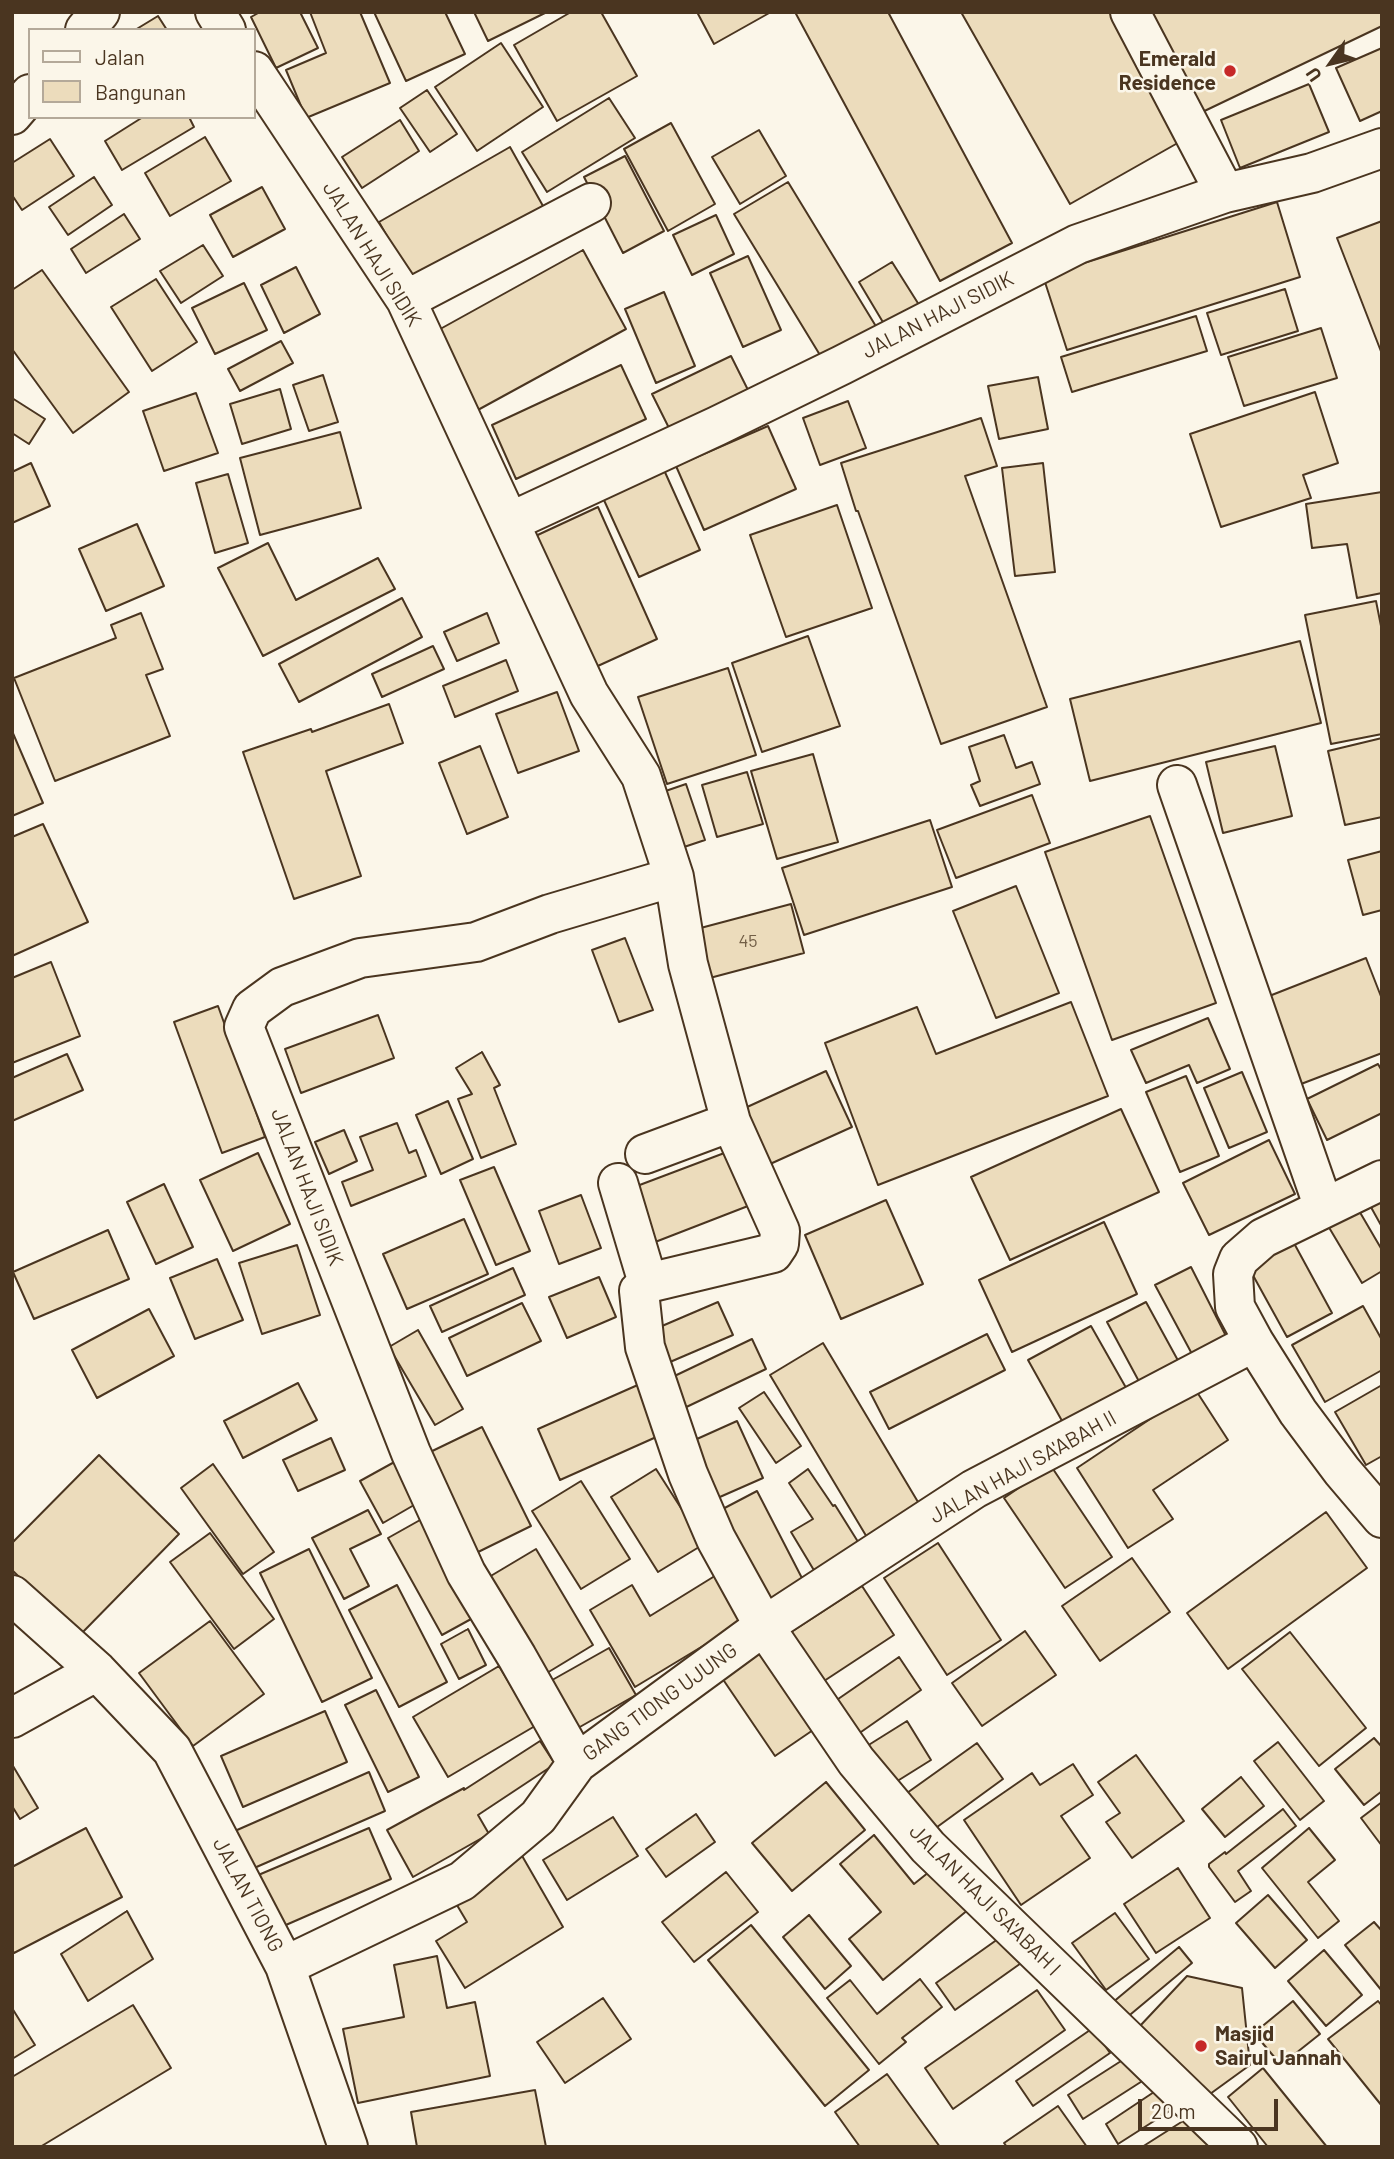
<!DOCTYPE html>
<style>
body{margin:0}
#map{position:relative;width:1394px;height:2159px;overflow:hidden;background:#fbf6e9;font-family:Barlow,sans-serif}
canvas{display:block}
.frame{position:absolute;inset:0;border:14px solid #4a3520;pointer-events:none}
.legend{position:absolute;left:28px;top:28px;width:228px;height:91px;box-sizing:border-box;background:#fbf6e9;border:2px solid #b4a999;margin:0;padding:9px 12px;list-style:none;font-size:21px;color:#4a3520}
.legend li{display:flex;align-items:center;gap:14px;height:35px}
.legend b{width:35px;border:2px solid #b4a999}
.north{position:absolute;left:1296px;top:28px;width:70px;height:70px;-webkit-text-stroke:5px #fbf6e9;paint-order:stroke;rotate:236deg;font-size:19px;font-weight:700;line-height:28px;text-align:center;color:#4a3520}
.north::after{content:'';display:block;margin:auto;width:24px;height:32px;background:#4a3520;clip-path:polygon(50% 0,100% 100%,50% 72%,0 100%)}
.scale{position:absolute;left:1138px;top:2099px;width:140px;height:32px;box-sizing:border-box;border:4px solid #4a3520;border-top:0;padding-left:9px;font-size:21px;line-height:24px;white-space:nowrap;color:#4a3520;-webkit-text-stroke:5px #fbf6e9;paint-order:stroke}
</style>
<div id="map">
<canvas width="1394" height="2159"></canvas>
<div class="frame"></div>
<ul class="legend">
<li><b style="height:9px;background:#fbf6e9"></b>Jalan</li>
<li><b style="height:19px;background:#ecdcbc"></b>Bangunan</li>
</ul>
<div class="north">U</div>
<div class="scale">20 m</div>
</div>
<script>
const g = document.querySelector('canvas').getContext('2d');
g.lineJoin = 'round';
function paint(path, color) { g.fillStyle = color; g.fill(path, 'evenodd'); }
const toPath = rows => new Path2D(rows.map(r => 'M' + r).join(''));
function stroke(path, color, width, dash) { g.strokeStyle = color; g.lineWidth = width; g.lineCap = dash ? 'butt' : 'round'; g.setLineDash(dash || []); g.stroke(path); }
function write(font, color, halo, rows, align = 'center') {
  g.font = font + ' Barlow,sans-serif'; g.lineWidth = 5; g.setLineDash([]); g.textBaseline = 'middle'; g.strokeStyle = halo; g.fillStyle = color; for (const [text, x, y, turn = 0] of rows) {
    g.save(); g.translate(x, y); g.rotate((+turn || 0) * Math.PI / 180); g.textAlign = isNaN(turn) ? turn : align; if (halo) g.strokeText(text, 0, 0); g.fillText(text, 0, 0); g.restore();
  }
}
const building = toPath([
 [260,12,300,12,318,48,276,68,251,17,260,12],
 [310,12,360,12,390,83,306,118,286,70,326,53,310,12],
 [374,12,445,12,465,54,406,81,374,12],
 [474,12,547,12,488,41,474,12],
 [571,12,601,12,637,76,557,121,514,45,571,12],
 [697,12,771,12,714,44,697,12],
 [795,12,888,12,1012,243,940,281,795,12],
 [961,12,1111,12,1183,140,1070,204,961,12],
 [1144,12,1381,12,1382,26,1194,116,1144,12],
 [158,16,167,30,135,30,158,16],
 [501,43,543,107,477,151,435,87,501,43],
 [1382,48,1382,111,1360,121,1336,68,1382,48],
 [1309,84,1329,132,1240,168,1221,120,1309,84],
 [427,90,457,134,430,152,400,108,427,90],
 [609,98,635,138,547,192,522,152,609,98],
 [143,117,189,117,194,127,122,170,105,141,143,117],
 [400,120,419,151,362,188,342,157,400,120],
 [671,123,715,204,668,231,624,149,671,123],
 [759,130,786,176,740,204,712,157,759,130],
 [205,137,231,181,170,216,145,173,205,137],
 [50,139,74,176,22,210,12,195,12,163,50,139],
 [510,147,543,206,412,281,379,222,510,147],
 [625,156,664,231,623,253,584,177,625,156],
 [94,177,112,205,68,235,49,207,94,177],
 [788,182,877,328,823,360,734,214,788,182],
 [262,187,285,229,233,257,210,215,262,187],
 [1277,202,1300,277,1067,350,1043,276,1277,202],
 [124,214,140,239,86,273,71,249,124,214],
 [716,215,734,254,692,275,673,235,716,215],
 [1382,221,1382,354,1337,238,1382,221],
 [203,245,223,276,181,303,160,271,203,245],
 [583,250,626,329,476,411,433,333,583,250],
 [748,256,781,330,743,347,710,273,748,256],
 [892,262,921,308,887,329,859,282,892,262],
 [296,267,320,314,284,333,261,285,296,267],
 [42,270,129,392,73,433,12,349,12,290,42,270],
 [156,279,197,342,152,371,111,307,156,279],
 [244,283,267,330,215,354,192,308,244,283],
 [1285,289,1298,331,1221,355,1207,313,1285,289],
 [664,292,695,366,656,383,625,309,664,292],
 [1196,316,1207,351,1072,392,1061,357,1196,316],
 [1321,328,1337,378,1244,406,1228,357,1321,328],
 [281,341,293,363,240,391,228,369,281,341],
 [731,356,748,390,669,428,652,394,731,356],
 [621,365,646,419,516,479,492,425,621,365],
 [323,375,338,422,309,431,293,385,323,375],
 [1038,377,1048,429,999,439,988,386,1038,377],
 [280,389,291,429,242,444,230,404,280,389],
 [1315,392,1338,463,1303,475,1311,498,1221,527,1190,434,1315,392],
 [196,393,218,453,164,471,143,411,196,393],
 [12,398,45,419,29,444,12,433,12,398],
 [848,401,866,448,820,465,803,418,848,401],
 [981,418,997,466,965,476,1047,707,941,744,858,511,856,511,841,463,981,418],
 [768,426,796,489,704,530,676,466,768,426],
 [340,432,361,508,260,535,240,458,340,432],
 [31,463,50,506,12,523,12,472,31,463],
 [1043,463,1055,572,1015,576,1002,468,1043,463],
 [664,470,700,550,639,577,603,498,664,470],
 [228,474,248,543,215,553,196,483,228,474],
 [1382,492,1382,593,1357,598,1347,544,1312,548,1306,504,1382,492],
 [837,505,872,608,786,637,750,535,837,505],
 [598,507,657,639,589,670,529,539,598,507],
 [137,524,164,586,106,611,79,549,137,524],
 [268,543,296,600,378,558,395,589,263,656,218,568,268,543],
 [402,598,422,637,299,702,279,664,402,598],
 [1376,601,1382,631,1382,734,1331,744,1305,615,1376,601],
 [141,613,163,669,146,675,170,736,55,781,14,678,116,638,111,625,141,613],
 [487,613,499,643,457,661,444,632,487,613],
 [808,636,840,726,762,752,732,663,808,636],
 [1300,641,1321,723,1090,781,1070,699,1300,641],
 [433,646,444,669,382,697,372,674,433,646],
 [506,660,518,691,455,717,443,686,506,660],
 [728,668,756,755,667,784,638,697,728,668],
 [557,692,579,751,518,773,496,714,557,692],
 [389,704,403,743,326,771,361,876,294,899,243,752,311,729,312,732,389,704],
 [12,731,43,803,12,816,12,731],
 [1004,735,1016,768,1032,762,1040,784,980,806,971,785,980,781,969,747,1004,735],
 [1382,738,1382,817,1345,825,1328,751,1382,738],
 [480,746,508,817,467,834,439,763,480,746],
 [1275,746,1292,816,1223,833,1206,762,1275,746],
 [813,754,838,842,777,859,751,771,813,754],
 [747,772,763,824,717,837,702,785,747,772],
 [686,784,705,840,669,852,651,796,686,784],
 [1032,795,1050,843,956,878,937,830,1032,795],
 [1150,816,1216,1003,1112,1040,1045,852,1150,816],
 [930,820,952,887,804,935,782,868,930,820],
 [43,824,88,922,12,956,12,837,43,824],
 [1382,851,1382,910,1363,915,1348,860,1382,851],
 [1016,886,1059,993,996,1018,953,911,1016,886],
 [791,904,804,953,706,979,693,930,791,904],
 [625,938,653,1010,619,1022,592,950,625,938],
 [1366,958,1382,999,1382,1053,1288,1089,1254,1002,1366,958],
 [51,962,80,1036,12,1063,12,978,51,962],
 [1071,1002,1108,1096,878,1185,825,1043,917,1007,936,1054,1071,1002],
 [218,1006,265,1137,222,1153,174,1022,218,1006],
 [378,1015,394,1058,301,1093,285,1049,378,1015],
 [1208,1018,1230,1069,1197,1083,1189,1065,1146,1083,1131,1050,1208,1018],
 [482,1052,500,1085,494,1088,516,1144,481,1158,458,1099,472,1094,456,1068,482,1052],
 [67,1054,83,1090,12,1121,12,1078,67,1054],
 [1378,1064,1382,1071,1382,1113,1327,1140,1307,1099,1378,1064],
 [826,1071,852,1127,759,1169,734,1113,826,1071],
 [1242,1072,1267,1132,1229,1148,1204,1088,1242,1072],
 [1186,1076,1219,1156,1180,1172,1146,1092,1186,1076],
 [448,1101,473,1159,441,1174,416,1115,448,1101],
 [1121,1109,1159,1192,1010,1260,971,1177,1121,1109],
 [397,1123,409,1153,416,1150,426,1176,351,1206,342,1182,373,1170,360,1137,397,1123],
 [344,1130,357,1161,329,1174,315,1142,344,1130],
 [1269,1140,1295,1194,1209,1235,1183,1183,1269,1140],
 [727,1152,748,1206,650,1244,629,1189,727,1152],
 [258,1153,290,1224,233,1251,200,1180,258,1153],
 [494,1167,530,1251,496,1265,460,1180,494,1167],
 [164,1184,193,1247,156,1264,127,1202,164,1184],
 [1382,1184,1382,1227,1362,1191,1382,1184],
 [581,1195,601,1248,559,1264,539,1211,581,1195],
 [1351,1197,1382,1250,1382,1271,1362,1283,1321,1214,1351,1197],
 [886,1200,923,1284,841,1319,805,1235,886,1200],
 [464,1219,488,1274,407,1309,383,1254,464,1219],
 [1104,1222,1137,1294,1012,1352,979,1280,1104,1222],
 [108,1230,129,1279,34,1319,13,1272,108,1230],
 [1289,1234,1332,1313,1287,1337,1244,1259,1289,1234],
 [297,1245,320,1315,262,1334,239,1263,297,1245],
 [217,1259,243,1320,195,1339,170,1278,217,1259],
 [1191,1267,1226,1336,1192,1354,1155,1285,1191,1267],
 [513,1268,525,1295,442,1332,430,1306,513,1268],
 [599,1277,616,1317,567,1338,549,1297,599,1277],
 [718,1302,733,1335,663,1365,648,1332,718,1302],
 [1146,1302,1181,1366,1142,1387,1107,1322,1146,1302],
 [522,1303,541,1341,467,1376,449,1338,522,1303],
 [1363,1306,1382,1340,1382,1370,1325,1402,1292,1345,1363,1306],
 [149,1309,174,1356,97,1398,72,1350,149,1309],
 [1091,1326,1129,1393,1066,1428,1028,1360,1091,1326],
 [418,1330,463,1409,435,1425,389,1347,418,1330],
 [987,1334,1005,1370,889,1429,870,1392,987,1334],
 [752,1339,766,1369,678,1411,664,1381,752,1339],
 [823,1343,921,1507,868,1539,770,1375,823,1343],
 [298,1383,317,1420,243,1458,224,1421,298,1383],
 [640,1384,663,1434,560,1480,538,1429,640,1384],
 [1382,1385,1382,1456,1366,1465,1335,1412,1382,1385],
 [1195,1389,1228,1440,1153,1490,1173,1519,1128,1548,1077,1468,1195,1389],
 [764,1392,801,1446,776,1463,739,1408,764,1392],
 [737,1421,763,1478,713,1500,688,1443,737,1421],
 [482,1427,531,1526,472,1555,424,1455,482,1427],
 [331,1438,345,1470,298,1491,283,1460,331,1438],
 [99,1455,179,1534,79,1636,12,1570,12,1543,99,1455],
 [398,1460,421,1501,383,1523,360,1481,398,1460],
 [213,1464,274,1552,243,1574,181,1488,213,1464],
 [1051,1466,1112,1557,1065,1588,1004,1498,1051,1466],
 [656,1469,704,1544,658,1572,611,1497,656,1469],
 [808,1469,833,1506,835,1505,860,1545,815,1572,791,1532,813,1519,789,1483,808,1469],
 [581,1481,630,1559,581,1589,532,1511,581,1481],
 [757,1491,804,1582,764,1603,717,1512,757,1491],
 [368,1510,381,1534,350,1549,369,1586,344,1599,312,1538,368,1510],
 [1326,1512,1367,1568,1228,1669,1187,1613,1326,1512],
 [429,1515,482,1613,442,1635,388,1538,429,1515],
 [210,1533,274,1619,234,1649,170,1562,210,1533],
 [938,1543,1001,1640,947,1675,884,1578,938,1543],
 [309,1549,372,1678,322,1702,260,1573,309,1549],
 [536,1549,593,1645,542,1676,484,1580,536,1549],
 [1132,1558,1170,1612,1100,1661,1062,1606,1132,1558],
 [718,1574,746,1620,635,1687,590,1610,632,1585,650,1616,718,1574],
 [397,1585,447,1682,399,1707,349,1610,397,1585],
 [862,1586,894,1635,821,1683,788,1634,862,1586],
 [210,1621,264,1694,193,1746,139,1673,210,1621],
 [468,1629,486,1665,459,1679,441,1644,468,1629],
 [1025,1631,1056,1675,982,1726,952,1683,1025,1631],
 [1290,1632,1366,1728,1319,1766,1242,1669,1290,1632],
 [761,1647,816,1728,775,1756,720,1675,761,1647],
 [609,1648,636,1695,564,1736,538,1688,609,1648],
 [899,1657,921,1690,851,1739,828,1706,899,1657],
 [499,1666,535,1726,448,1777,413,1717,499,1666],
 [376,1690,419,1777,388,1792,345,1705,376,1690],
 [325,1711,347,1762,243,1807,221,1756,325,1711],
 [907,1721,931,1760,883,1790,859,1751,907,1721],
 [1374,1738,1382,1747,1382,1791,1364,1805,1335,1769,1374,1738],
 [540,1741,555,1764,478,1815,489,1834,413,1877,387,1830,464,1788,464,1790,540,1741],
 [1278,1742,1324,1801,1300,1820,1254,1761,1278,1742],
 [977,1743,1003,1779,933,1830,907,1793,977,1743],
 [1136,1755,1184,1821,1132,1858,1106,1822,1120,1813,1098,1782,1136,1755],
 [1073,1764,1093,1795,1061,1816,1090,1858,1021,1905,964,1820,1032,1773,1040,1785,1073,1764],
 [13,1766,38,1808,20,1819,12,1806,13,1766],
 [369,1772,385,1811,245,1872,228,1834,369,1772],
 [1241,1777,1264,1806,1225,1837,1202,1809,1241,1777],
 [826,1782,865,1830,792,1891,752,1843,826,1782],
 [1382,1802,1382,1846,1361,1818,1382,1802],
 [1283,1809,1296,1826,1238,1871,1251,1891,1235,1902,1209,1867,1209,1864,1225,1852,1226,1854,1283,1809],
 [696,1814,715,1842,666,1877,646,1849,696,1814],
 [613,1817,638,1856,567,1900,543,1860,613,1817],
 [86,1828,122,1897,14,1953,12,1950,12,1867,86,1828],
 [369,1828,391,1879,279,1928,256,1876,369,1828],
 [1309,1828,1335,1860,1308,1882,1339,1921,1318,1938,1262,1868,1309,1828],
 [874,1835,914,1884,934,1868,969,1909,883,1980,849,1939,881,1912,840,1864,874,1835],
 [521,1854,563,1927,465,1988,436,1941,467,1922,451,1895,521,1854],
 [1178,1868,1210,1918,1156,1953,1124,1904,1178,1868],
 [726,1872,758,1912,694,1962,662,1922,726,1872],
 [1268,1895,1307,1940,1275,1968,1236,1923,1268,1895],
 [127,1911,153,1959,88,2001,61,1954,127,1911],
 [1115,1913,1149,1959,1106,1990,1072,1943,1115,1913],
 [809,1915,851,1966,825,1989,783,1937,809,1915],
 [1374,1922,1382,1931,1382,1991,1345,1945,1374,1922],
 [751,1925,869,2070,825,2106,708,1960,751,1925],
 [1005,1934,1024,1961,955,2010,936,1983,1005,1934],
 [1179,1947,1192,1963,1125,2019,1112,2003,1179,1947],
 [1324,1950,1362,1995,1326,2026,1288,1981,1324,1950],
 [437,1956,447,2008,475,2002,490,2076,358,2103,343,2029,404,2017,394,1965,437,1956],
 [1187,1976,1242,1988,1250,2065,1199,2102,1139,2027,1187,1976],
 [920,1979,942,2007,902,2038,906,2042,879,2064,827,1998,850,1980,877,2014,920,1979],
 [1037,1990,1065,2030,953,2109,925,2068,1037,1990],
 [603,1998,631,2039,565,2083,537,2042,603,1998],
 [1293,2001,1320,2034,1281,2065,1254,2033,1293,2001],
 [1378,2001,1382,2006,1382,2106,1328,2039,1378,2001],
 [133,2005,171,2068,40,2147,12,2147,12,2077,133,2005],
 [12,2008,35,2045,12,2059,12,2008],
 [1093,2028,1110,2053,1033,2106,1016,2081,1093,2028],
 [1132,2054,1147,2078,1083,2119,1068,2095,1132,2054],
 [1263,2068,1327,2147,1268,2147,1228,2097,1263,2068],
 [887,2074,940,2147,860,2147,835,2112,887,2074],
 [1163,2086,1176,2107,1118,2144,1106,2124,1163,2086],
 [535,2090,546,2147,417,2147,411,2112,535,2090],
 [1058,2106,1087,2147,1007,2147,1004,2143,1058,2106],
 [1194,2114,1215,2147,1142,2147,1194,2114]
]);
paint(building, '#ecdcbc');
stroke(building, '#4a3520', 2);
const minor = toPath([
 [215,12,226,30],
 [1130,12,1225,193],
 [85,30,100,12],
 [254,71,406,300,589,694,641,776,674,877,688,964,731,1122,780,1231,779,1244,773,1253,648,1283,639,1291,645,1347,688,1474,716,1539,764,1626,856,1761,928,1847,1238,2147],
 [12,115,30,94],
 [406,300,591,203],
 [510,522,717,426,842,365,1078,244,1225,193,1312,173,1382,148],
 [1177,785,1324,1208],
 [645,1154,731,1122],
 [1382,1180,1263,1238,1239,1259,1233,1274,1235,1307,1254,1342,1298,1412,1342,1471,1382,1518],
 [618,1183,648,1283],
 [12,1595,97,1671,172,1750,285,1966,348,2147],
 [12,1718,97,1671],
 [577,1763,517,1657,466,1573,411,1453,244,1027,252,1009,282,987,360,958,476,942,550,914,674,877],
 [285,1966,462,1881,538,1817,577,1763,764,1626,974,1489,1254,1342]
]);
stroke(minor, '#4a3520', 42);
stroke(minor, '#fbf6e9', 38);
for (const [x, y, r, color] of [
 [1230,71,7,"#c62828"],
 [1201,2046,7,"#c62828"]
]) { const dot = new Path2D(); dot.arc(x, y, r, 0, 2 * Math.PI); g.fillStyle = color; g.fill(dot); stroke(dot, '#fbf6e9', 2.5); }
write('18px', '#725f47', null, [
 ["45",748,941]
]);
write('bold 21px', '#4a3520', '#fbf6e9', [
 ["Emerald",1216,59],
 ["Residence",1216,83],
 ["Masjid",1215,2034,"left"],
 ["Sairul Jannah",1215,2058,"left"]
], 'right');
write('21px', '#4a3520', '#fbf6e9', [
 ["JALAN HAJI SIDIK",372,254,58],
 ["JALAN HAJI SIDIK",938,315,-27],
 ["JALAN HAJI SIDIK",307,1187,69],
 ["JALAN HAJI SA'ABAH II",1023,1467,-29],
 ["GANG TIONG UJUNG",660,1702,-36],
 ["JALAN TIONG",248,1895,62],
 ["JALAN HAJI SA'ABAH I",985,1900,45]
]);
</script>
